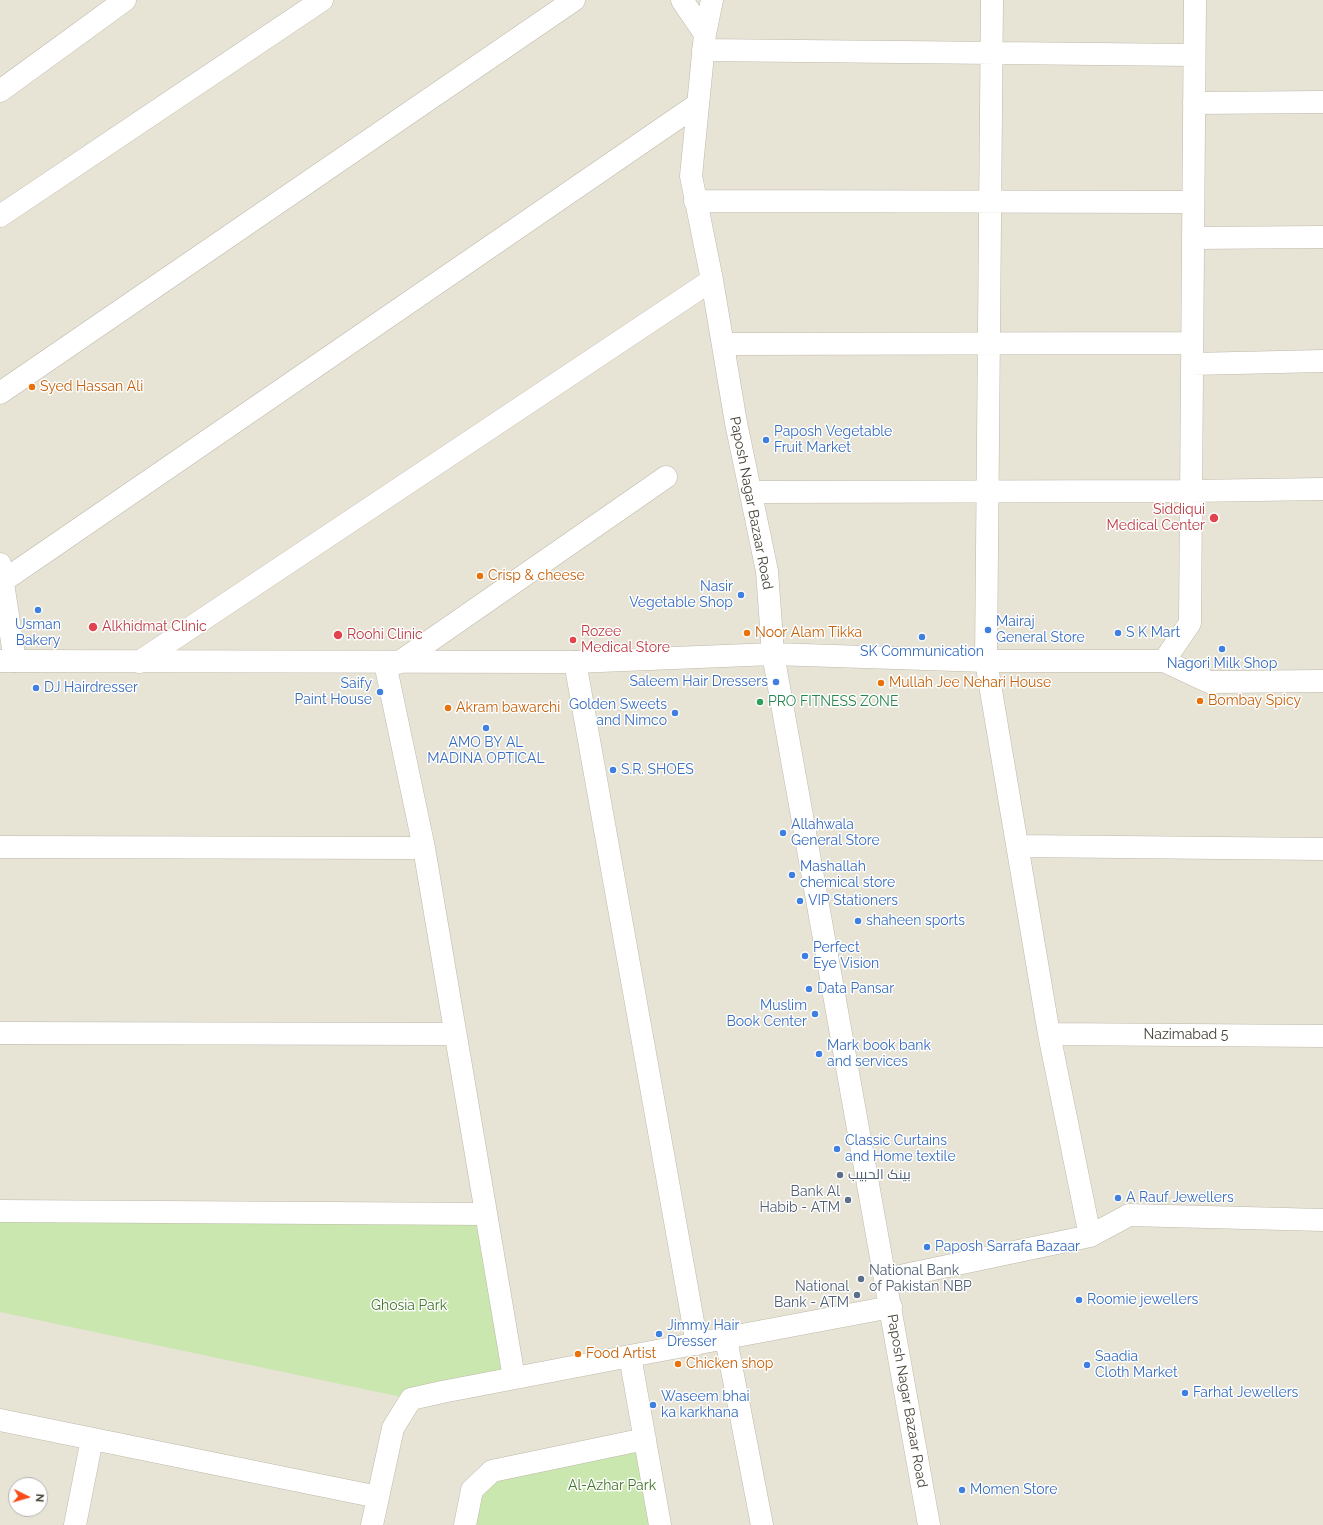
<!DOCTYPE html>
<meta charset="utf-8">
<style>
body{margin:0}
#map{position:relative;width:1323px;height:1525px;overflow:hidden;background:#f3f0e7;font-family:Raleway,sans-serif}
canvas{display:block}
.north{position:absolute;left:8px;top:1477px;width:40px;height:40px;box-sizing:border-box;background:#fff;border:1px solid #b5b3af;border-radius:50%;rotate:95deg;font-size:11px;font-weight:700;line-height:16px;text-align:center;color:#464136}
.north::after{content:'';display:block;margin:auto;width:14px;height:18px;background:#f74d1b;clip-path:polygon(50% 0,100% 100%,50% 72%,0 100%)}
</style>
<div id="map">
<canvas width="1323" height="1525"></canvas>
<div class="north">N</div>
</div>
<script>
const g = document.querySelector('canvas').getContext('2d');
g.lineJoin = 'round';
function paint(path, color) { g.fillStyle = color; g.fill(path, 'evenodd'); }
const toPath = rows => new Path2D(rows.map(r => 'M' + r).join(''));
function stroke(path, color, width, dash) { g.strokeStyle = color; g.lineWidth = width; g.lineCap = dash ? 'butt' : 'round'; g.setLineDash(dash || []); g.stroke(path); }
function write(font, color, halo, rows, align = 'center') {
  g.font = font + ' Raleway,Cairo,sans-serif'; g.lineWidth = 3; g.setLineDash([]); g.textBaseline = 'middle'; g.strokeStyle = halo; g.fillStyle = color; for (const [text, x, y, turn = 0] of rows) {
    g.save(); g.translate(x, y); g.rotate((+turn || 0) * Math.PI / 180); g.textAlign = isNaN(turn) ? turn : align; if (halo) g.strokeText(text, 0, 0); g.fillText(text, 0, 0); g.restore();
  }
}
paint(toPath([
 [0,0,1323,0,1323,1525,0,1525],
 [16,1485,40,1485,40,1509,16,1509]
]), '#e7e3d5');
paint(toPath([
 [0,1211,485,1214,514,1378,411,1399,0,1312],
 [645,1439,660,1525,465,1525,492,1471]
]), '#cae7b0');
const minor = toPath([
 [682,0,705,34],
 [712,0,705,34,691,176,712,280,736,423,767,571,773,654,986,661,1164,661,1190,623,1195,0],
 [992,0,986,661,1049,1034,1090,1236],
 [703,50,1194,55],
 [0,91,125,0],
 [1194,103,1323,102],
 [695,201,1193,202],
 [0,216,322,0],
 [1193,238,1323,237],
 [723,344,1192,343],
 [1192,364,1323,361],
 [0,393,574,0],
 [751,492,1191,491,1323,489],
 [0,564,15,661],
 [3,581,698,104],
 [1164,661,1209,682,1323,681],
 [139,662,712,280],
 [575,662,697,1344],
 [385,663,424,848,514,1378],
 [398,663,666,477],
 [1018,846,1323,849],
 [0,847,424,848],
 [0,1033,455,1034],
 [1049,1034,1323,1036],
 [0,1211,485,1214],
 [886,1279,1090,1236,1129,1215,1323,1220],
 [726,1339,762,1525],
 [630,1356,660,1525],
 [0,1420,378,1497],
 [75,1525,92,1439],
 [372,1525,393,1428,411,1399,442,1392,630,1356,891,1307],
 [465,1525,472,1490,492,1471,645,1439]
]);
const tertiary = toPath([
 [0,661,575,662,773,654,929,1525]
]);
stroke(minor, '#bfb9aa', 23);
stroke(tertiary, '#bfb9aa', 23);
stroke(minor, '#fff', 22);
stroke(tertiary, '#fff', 22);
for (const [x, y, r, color] of [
 [32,387,4,"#e8710a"],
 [766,440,4,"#3f7fe0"],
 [1214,518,5,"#e0444e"],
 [480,576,4,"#e8710a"],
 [741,595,4,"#3f7fe0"],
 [38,610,4,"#3f7fe0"],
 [93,627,5,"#e0444e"],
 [988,630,4,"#3f7fe0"],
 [747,633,4,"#e8710a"],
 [1118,633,4,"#3f7fe0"],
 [338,635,5,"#e0444e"],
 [922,637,4,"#3f7fe0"],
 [573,640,4,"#e0444e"],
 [1222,649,4,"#3f7fe0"],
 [776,682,4,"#3f7fe0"],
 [881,683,4,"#e8710a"],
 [36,688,4,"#3f7fe0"],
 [380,692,4,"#3f7fe0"],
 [1200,701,4,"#e8710a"],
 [760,702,4,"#2e9e5b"],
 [448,708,4,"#e8710a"],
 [675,713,4,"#3f7fe0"],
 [486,728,4,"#3f7fe0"],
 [613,770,4,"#3f7fe0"],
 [783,833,4,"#3f7fe0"],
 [792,875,4,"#3f7fe0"],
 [800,901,4,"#3f7fe0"],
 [858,921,4,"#3f7fe0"],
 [805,956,4,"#3f7fe0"],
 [809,989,4,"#3f7fe0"],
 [815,1014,4,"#3f7fe0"],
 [819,1054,4,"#3f7fe0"],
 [837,1149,4,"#3f7fe0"],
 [840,1175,4,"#5c6f8a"],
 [1118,1198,4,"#3f7fe0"],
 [848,1200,4,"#5c6f8a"],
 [927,1247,4,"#3f7fe0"],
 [861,1279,4,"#5c6f8a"],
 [857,1295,4,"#5c6f8a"],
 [1079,1300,4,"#3f7fe0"],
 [659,1334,4,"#3f7fe0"],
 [578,1354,4,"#e8710a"],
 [678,1364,4,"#e8710a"],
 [1087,1365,4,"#3f7fe0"],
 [1185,1393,4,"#3f7fe0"],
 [653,1405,4,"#3f7fe0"],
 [962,1490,4,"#3f7fe0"]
]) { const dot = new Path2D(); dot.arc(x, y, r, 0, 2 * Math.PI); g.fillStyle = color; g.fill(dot); stroke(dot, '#fff', 1.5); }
write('14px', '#c56008', '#fff', [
 ["Syed Hassan Ali",40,387],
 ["Crisp & cheese",488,576],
 ["Noor Alam Tikka",755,633],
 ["Mullah Jee Nehari House",889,683],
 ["Bombay Spicy",1208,701],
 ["Akram bawarchi",456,708],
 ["Food Artist",586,1354],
 ["Chicken shop",686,1364]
], 'left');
write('14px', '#366cbe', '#fff', [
 ["Paposh Vegetable",774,432],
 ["Fruit Market",774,448],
 ["Nasir",733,587,"right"],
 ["Vegetable Shop",733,603,"right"],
 ["Mairaj",996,622],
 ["General Store",996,638],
 ["Usman",38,625,"center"],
 ["Bakery",38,641,"center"],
 ["S K Mart",1126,633],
 ["SK Communication",922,652,"center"],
 ["Nagori Milk Shop",1222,664,"center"],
 ["Saleem Hair Dressers",768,682,"right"],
 ["Saify",372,684,"right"],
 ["Paint House",372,700,"right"],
 ["DJ Hairdresser",44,688],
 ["Golden Sweets",667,705,"right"],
 ["and Nimco",667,721,"right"],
 ["AMO BY AL",486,743,"center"],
 ["MADINA OPTICAL",486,759,"center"],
 ["S.R. SHOES",621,770],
 ["Allahwala",791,825],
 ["General Store",791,841],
 ["Mashallah",800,867],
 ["chemical store",800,883],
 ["VIP Stationers",808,901],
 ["shaheen sports",866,921],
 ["Perfect",813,948],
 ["Eye Vision",813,964],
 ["Data Pansar",817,989],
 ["Muslim",807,1006,"right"],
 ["Book Center",807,1022,"right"],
 ["Mark book bank",827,1046],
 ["and services",827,1062],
 ["Classic Curtains",845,1141],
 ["and Home textile",845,1157],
 ["A Rauf Jewellers",1126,1198],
 ["Paposh Sarrafa Bazaar",935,1247],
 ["Roomie jewellers",1087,1300],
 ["Jimmy Hair",667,1326],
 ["Dresser",667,1342],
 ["Saadia",1095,1357],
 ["Cloth Market",1095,1373],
 ["Farhat Jewellers",1193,1393],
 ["Waseem bhai",661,1397],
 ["ka karkhana",661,1413],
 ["Momen Store",970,1490]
], 'left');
write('14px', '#464136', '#fff', [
 ["Paposh Nagar Bazaar Road",751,503,79],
 ["Nazimabad 5",1186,1035],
 ["Paposh Nagar Bazaar Road",907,1401,80]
]);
write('14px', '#be3a42', '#fff', [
 ["Siddiqui",1205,510,"right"],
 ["Medical Center",1205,526,"right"],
 ["Alkhidmat Clinic",102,627],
 ["Rozee",581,632],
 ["Medical Store",581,648],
 ["Roohi Clinic",347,635]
], 'left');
write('14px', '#27864d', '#fff', [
 ["PRO FITNESS ZONE",768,702]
], 'left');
write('14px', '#4e5e75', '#fff', [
 ["بينک الحبيب",848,1175],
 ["Bank Al",840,1192,"right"],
 ["Habib - ATM",840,1208,"right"],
 ["National Bank",869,1271],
 ["of Pakistan NBP",869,1287],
 ["National",849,1287,"right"],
 ["Bank - ATM",849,1303,"right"]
], 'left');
write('14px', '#41772a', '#fff', [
 ["Ghosia Park",409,1306],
 ["Al-Azhar Park",612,1486]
]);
</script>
